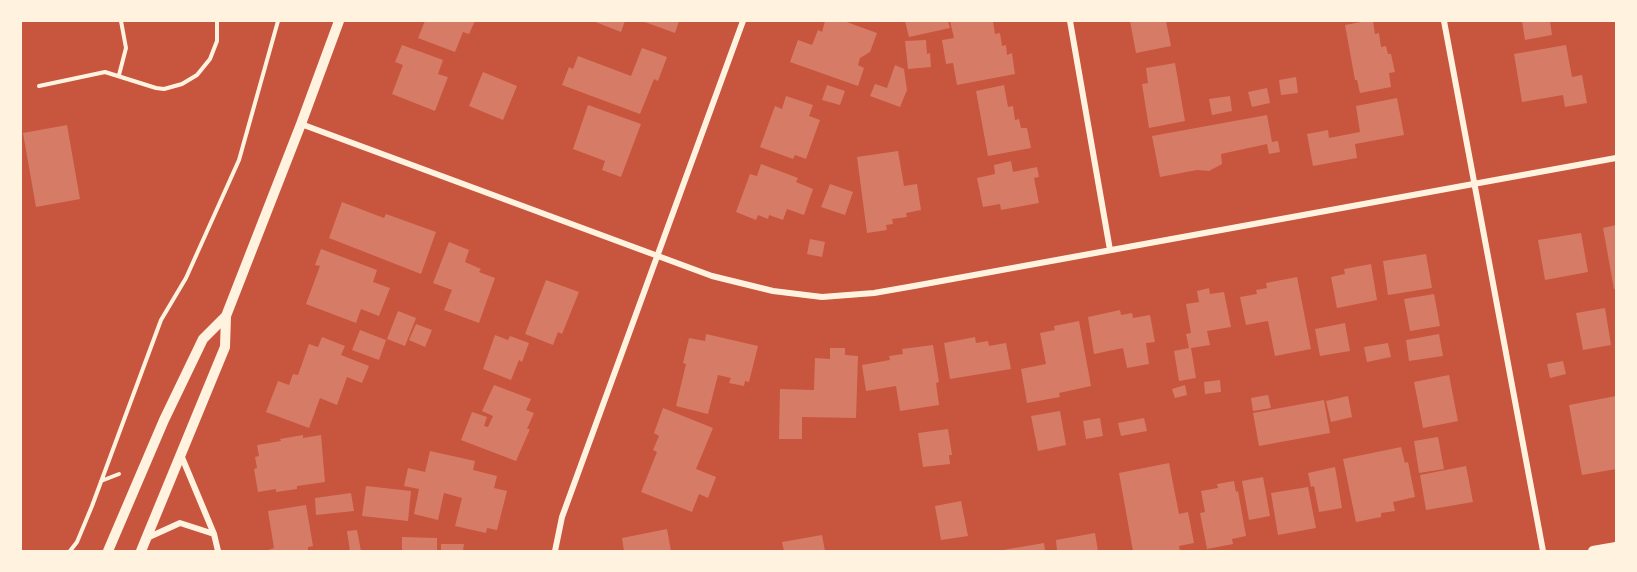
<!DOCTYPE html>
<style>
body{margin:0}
#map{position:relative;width:1637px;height:572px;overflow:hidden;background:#c8553d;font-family:"Sofia Sans Condensed",sans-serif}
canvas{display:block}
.frame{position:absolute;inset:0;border:22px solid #fff3e0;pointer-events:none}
</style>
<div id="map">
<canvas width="1637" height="572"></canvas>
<div class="frame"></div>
</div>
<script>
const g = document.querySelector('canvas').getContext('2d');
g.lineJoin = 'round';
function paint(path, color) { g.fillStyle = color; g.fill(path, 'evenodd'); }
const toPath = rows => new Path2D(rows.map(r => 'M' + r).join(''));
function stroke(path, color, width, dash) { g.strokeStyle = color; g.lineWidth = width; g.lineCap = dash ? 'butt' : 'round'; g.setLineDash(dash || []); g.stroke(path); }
paint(toPath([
 [425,21,475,21,469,34,463,32,455,52,418,38],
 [593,21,625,21,621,32],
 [642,21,679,21,675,33],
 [825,21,844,21,877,33,870,52,860,58,858,65,864,68,858,86,790,62,798,40,812,45,818,30,822,32],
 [905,21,948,21,950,28,909,37],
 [950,21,993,21,995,34,1000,33,1002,46,1006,45,1007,55,1012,53,1015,74,957,85,953,63,946,64,942,40,954,38],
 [1130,21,1166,21,1171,46,1136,53],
 [1366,21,1373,21,1375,34,1379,33,1381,47,1386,46,1388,54,1391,54,1395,72,1389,73,1391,87,1360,93,1357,80,1355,80,1345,25],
 [1522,21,1550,21,1552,35,1525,40],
 [926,40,927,54,930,53,931,67,908,69,905,41],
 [402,45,443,60,438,74,448,77,435,111,392,94,403,65,395,62],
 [1566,45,1572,77,1582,75,1587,103,1565,107,1563,95,1522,102,1514,54],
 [642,48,667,57,658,81,654,79,640,114,562,85,569,67,573,69,578,56,631,76],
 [1175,63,1185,121,1149,128,1142,84,1148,83,1146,68],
 [895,65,904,69,907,90,900,107,870,96,875,84,887,88],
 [483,72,517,86,503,120,469,106],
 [1296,77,1298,93,1281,95,1279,80],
 [827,85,845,91,840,105,822,100],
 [1004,85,1008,107,1013,106,1015,120,1019,119,1021,128,1027,128,1031,148,988,156,976,91],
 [1267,88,1270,103,1252,107,1248,92],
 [786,96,813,105,809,116,820,120,806,159,795,155,793,159,760,147,775,106,782,109],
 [1230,96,1232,111,1212,115,1209,99],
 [1397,98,1404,135,1355,144,1357,158,1313,166,1307,134,1328,130,1329,138,1360,132,1356,106],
 [588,105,641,124,621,177,602,170,605,161,573,149],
 [1267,115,1272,142,1278,141,1280,152,1269,154,1267,144,1221,154,1222,164,1209,171,1197,170,1160,177,1152,136],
 [67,125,80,199,36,207,23,133],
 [898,151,904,186,917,184,921,210,906,213,907,217,892,219,893,224,886,225,887,230,867,233,857,157],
 [1011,161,1013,172,1037,167,1039,177,1034,178,1039,203,1001,210,1000,204,983,207,977,178,995,174,994,165],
 [761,164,798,178,796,182,813,189,804,215,787,209,783,220,769,215,768,219,758,215,756,220,736,212,750,174,757,176],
 [830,184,853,192,845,215,821,207],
 [342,202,384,218,386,214,436,232,421,274,329,238],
 [1616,225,1616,289,1614,289,1603,228],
 [1581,233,1588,272,1545,280,1538,240],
 [810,239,825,242,822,257,807,254],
 [449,242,469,250,465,262,481,269,479,272,495,278,479,323,444,310,452,290,433,283],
 [321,249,377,270,373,282,390,288,379,316,361,309,356,323,306,304,320,266,315,265],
 [1426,254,1432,288,1388,295,1383,261],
 [1371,264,1377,300,1337,308,1331,277,1345,274,1344,269],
 [1297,277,1311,349,1275,356,1268,321,1246,325,1240,297,1257,294,1256,290,1267,288,1266,283],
 [546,280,579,292,562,334,558,332,553,345,525,334],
 [1209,288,1210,294,1224,292,1231,327,1207,331,1210,345,1191,348,1196,378,1179,381,1174,351,1189,348,1186,334,1191,333,1186,304,1199,302,1197,291],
 [1434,294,1440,326,1410,331,1404,299],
 [1605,308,1611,345,1583,350,1576,313],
 [1120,310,1121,315,1132,313,1133,318,1150,315,1155,342,1146,343,1149,364,1127,368,1123,348,1094,354,1088,317],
 [398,311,416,318,405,346,387,339],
 [1079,321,1091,386,1059,393,1060,397,1027,403,1021,369,1046,364,1040,333,1055,330,1054,326],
 [1345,323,1350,351,1320,356,1315,329],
 [416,324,432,330,425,347,409,340],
 [360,330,386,340,379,360,352,350],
 [706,334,758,346,749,382,745,381,744,386,729,383,731,378,718,375,708,414,676,406,686,364,683,363,689,338,705,341],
 [1439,334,1443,356,1409,361,1406,340],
 [495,335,508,340,510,336,529,343,522,362,519,360,511,380,483,369],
 [322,337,345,346,341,355,369,366,362,383,347,377,337,405,320,398,309,428,266,412,278,381,289,385,293,374,298,375,309,344,318,347],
 [975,337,976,343,988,341,989,346,1006,343,1011,369,950,379,944,343],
 [1388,343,1391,357,1367,362,1364,347],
 [933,345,939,382,936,383,939,405,900,411,896,386,866,391,862,365,890,360,889,356,903,354,902,349],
 [830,348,845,348,845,355,858,356,856,418,802,417,802,439,779,439,780,389,814,390,815,358,830,359],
 [1563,361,1566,374,1550,378,1547,364],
 [1449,375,1458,421,1423,428,1414,382],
 [1220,380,1221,392,1205,394,1204,382],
 [494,385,531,399,526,410,534,413,527,429,530,429,516,461,461,440,472,412,487,417,484,426,488,427,493,416,482,411],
 [1185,385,1187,395,1175,398,1172,389],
 [1268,395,1271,408,1253,411,1251,398],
 [1348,396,1352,417,1331,422,1326,401],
 [1616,396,1616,469,1582,475,1569,405],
 [1324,400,1330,433,1259,446,1253,413],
 [663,408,713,428,696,469,716,477,708,498,699,494,692,512,641,492,657,452,653,450,659,436,654,433],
 [1060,411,1066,445,1038,451,1031,416],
 [1100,418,1103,436,1086,439,1083,421],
 [1144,418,1147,431,1121,436,1118,423],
 [948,429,952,455,949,455,950,464,923,467,918,433],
 [303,435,303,438,321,435,325,482,297,486,297,489,276,492,276,489,258,492,254,469,257,468,255,457,259,456,257,445,281,441,280,439],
 [1438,437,1444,469,1419,473,1414,441],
 [1401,447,1405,463,1408,462,1415,497,1393,502,1395,511,1381,513,1381,517,1356,522,1343,459],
 [430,451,475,461,473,470,497,476,494,488,507,491,497,530,487,528,486,533,455,526,462,498,444,493,438,520,414,514,419,489,404,486,408,468,425,472],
 [1169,463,1179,514,1188,512,1194,543,1179,546,1180,551,1133,551,1119,473],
 [1466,466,1473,502,1426,510,1420,475],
 [1335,467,1342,508,1319,512,1314,486,1311,487,1308,473],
 [1263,477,1270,516,1249,520,1242,481],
 [1234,481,1236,492,1238,491,1246,536,1232,539,1233,544,1207,549,1200,513,1205,512,1201,491,1218,488,1217,484],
 [366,486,411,491,408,521,362,516],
 [1308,487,1316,528,1278,535,1271,493],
 [351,493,354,511,316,515,315,498],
 [961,501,968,536,941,540,935,506],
 [306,505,313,546,308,547,308,551,265,551,274,548,268,511],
 [667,529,671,551,624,551,622,538],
 [357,530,361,551,350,551,347,531],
 [1095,533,1098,551,1057,551,1056,540],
 [822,535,825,551,784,551,782,542],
 [402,537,437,538,437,551,402,551],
 [1044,543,1045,551,1003,551,1003,550],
 [441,544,464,544,463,551,441,551]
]), '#d67c66');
stroke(toPath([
 [119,75,126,48,121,21],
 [39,86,105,72,156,88,164,89,182,84,197,75,210,59,217,41,217,21],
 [101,481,119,474],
 [70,551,77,542,92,506,161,320,186,278,239,160,278,21]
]), '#fff3e0', 4);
stroke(toPath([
 [1070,21,1110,250],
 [1444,21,1543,551],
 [301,124,712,276,773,291,822,297,874,293,914,286,1616,158],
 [181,455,214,534,218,551],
 [147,538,180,523,214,534],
 [555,551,562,517,743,21]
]), '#fff3e0', 6);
stroke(toPath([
 [108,551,164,420,203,339,226,316],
 [141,551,225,347,226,316,301,124,339,21],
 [1593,551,1616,547]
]), '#fff3e0', 10);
</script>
